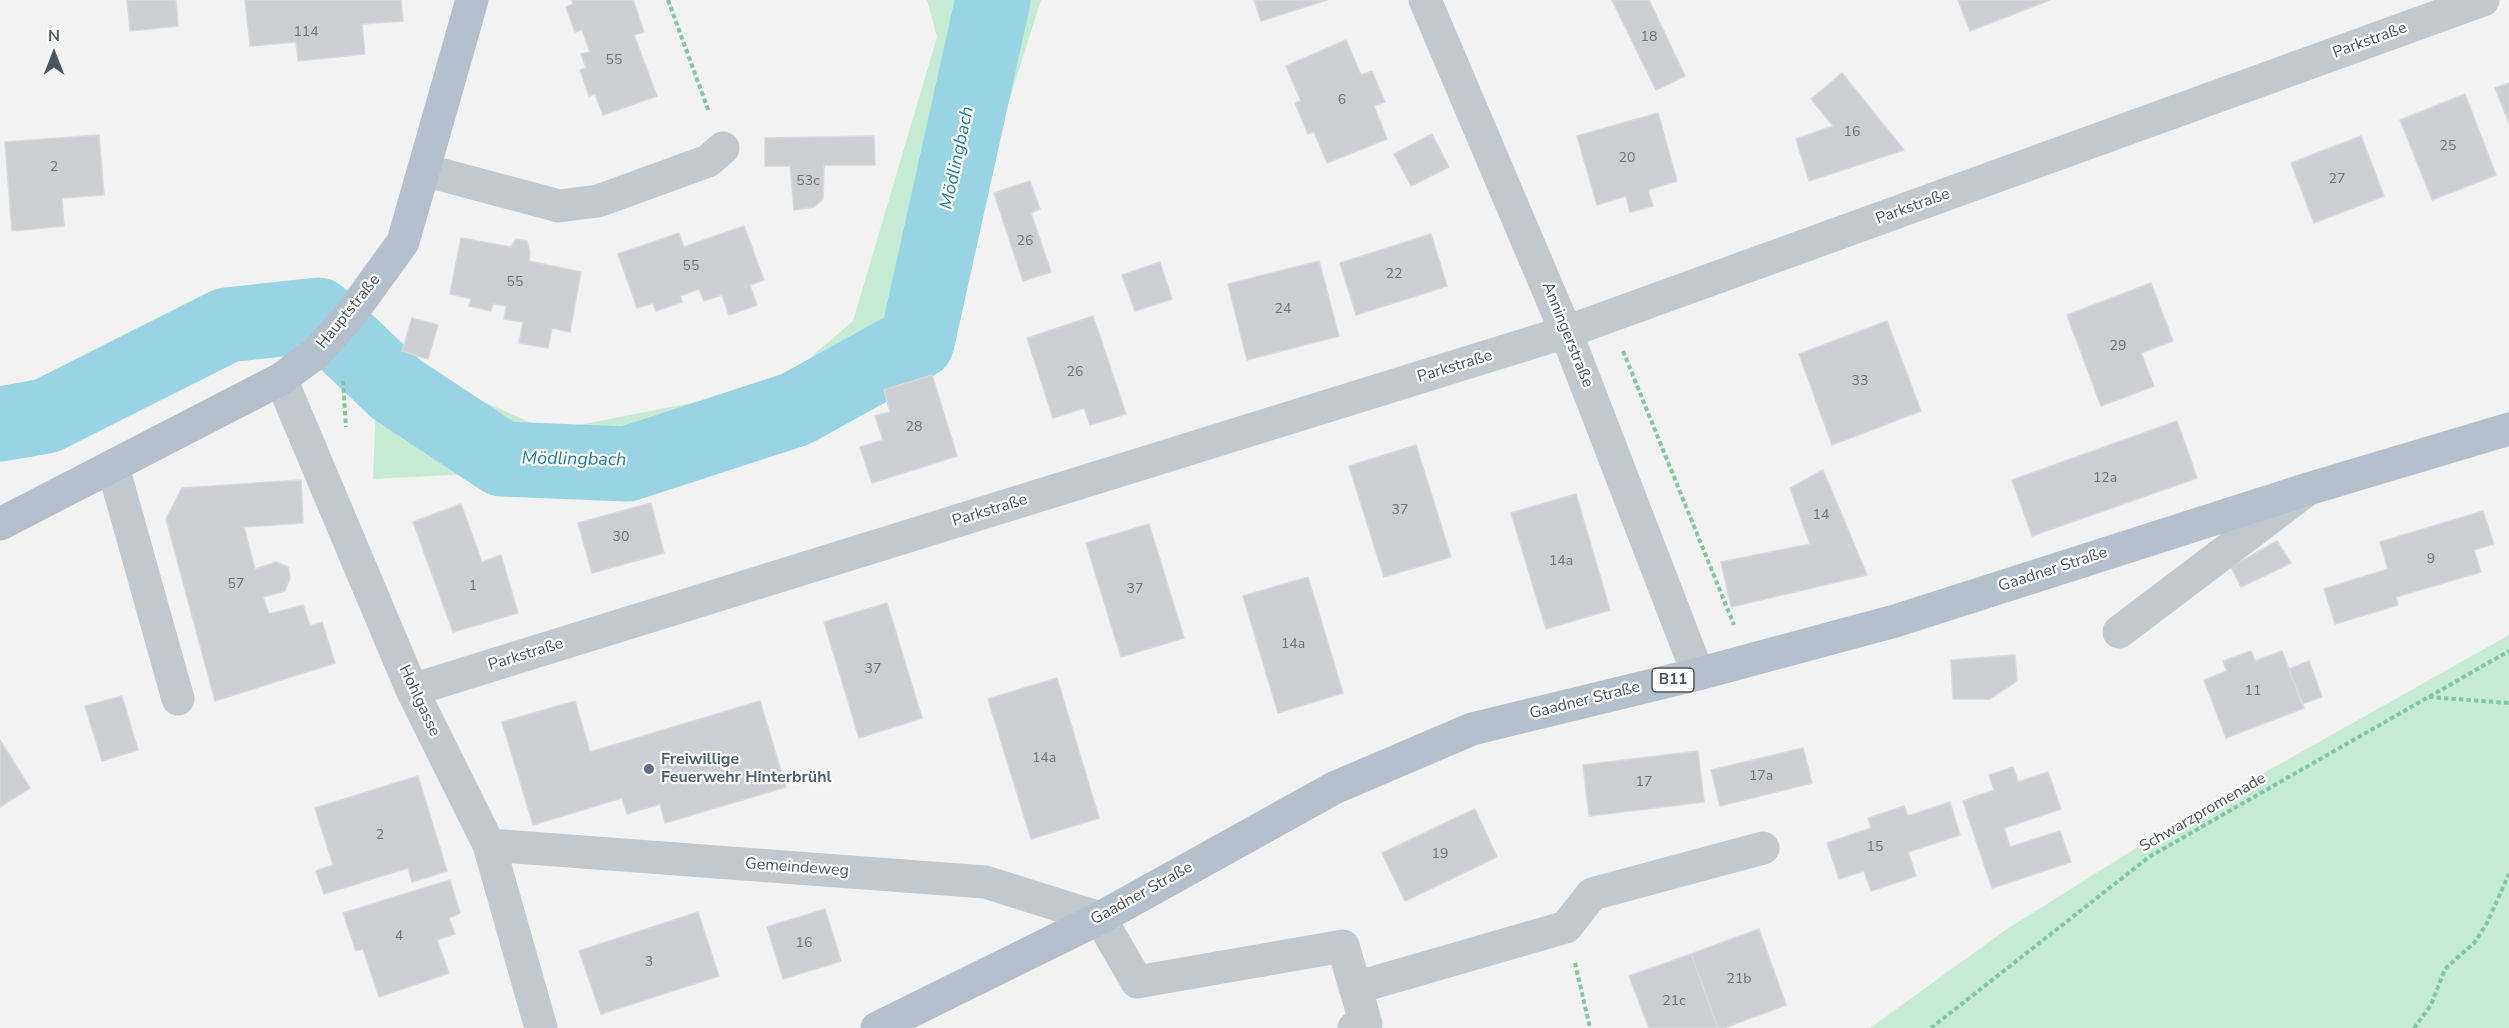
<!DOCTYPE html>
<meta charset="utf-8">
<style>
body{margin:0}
#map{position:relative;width:2509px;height:1028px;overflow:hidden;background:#f3f2f2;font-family:"Nunito Sans",sans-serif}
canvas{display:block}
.north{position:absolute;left:24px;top:24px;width:60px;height:60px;-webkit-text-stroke:4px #fff;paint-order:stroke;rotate:0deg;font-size:16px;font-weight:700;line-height:24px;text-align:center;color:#4b555d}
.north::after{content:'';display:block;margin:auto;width:21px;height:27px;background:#4b555d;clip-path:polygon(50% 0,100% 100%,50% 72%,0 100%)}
</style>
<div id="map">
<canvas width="2509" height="1028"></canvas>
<div class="north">N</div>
</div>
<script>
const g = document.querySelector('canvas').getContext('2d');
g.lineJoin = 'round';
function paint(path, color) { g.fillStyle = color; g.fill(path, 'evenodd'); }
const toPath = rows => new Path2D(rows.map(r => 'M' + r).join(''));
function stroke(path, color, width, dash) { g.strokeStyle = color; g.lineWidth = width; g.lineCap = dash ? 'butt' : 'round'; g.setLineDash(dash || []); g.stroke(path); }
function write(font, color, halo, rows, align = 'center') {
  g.font = font + ' "Nunito Sans",sans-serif'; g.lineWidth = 4.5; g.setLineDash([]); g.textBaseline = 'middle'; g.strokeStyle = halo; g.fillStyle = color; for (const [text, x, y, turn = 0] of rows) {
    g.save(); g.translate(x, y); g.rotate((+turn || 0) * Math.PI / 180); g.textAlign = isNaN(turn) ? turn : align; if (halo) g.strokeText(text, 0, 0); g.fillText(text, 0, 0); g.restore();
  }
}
paint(toPath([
 [927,0,1041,0,930,351,753,419,566,469,373,479,378,354,549,431,777,386,853,321,937,37],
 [2509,635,2509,1028,1870,1028,2007,929,2182,819]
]), '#c6ebd4');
stroke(toPath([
 [0,424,46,416,227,325,318,315,396,389,502,459,627,464,796,409,917,342,993,0]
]), '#98d4e3', 75);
const building = toPath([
 [127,0,176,0,178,26,130,31,127,0],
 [245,0,401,0,403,21,362,24,365,54,298,61,296,42,250,46,245,0],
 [572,0,633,0,644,32,634,35,657,96,603,115,595,94,589,96,580,70,586,68,581,54,590,52,582,30,575,32,566,7,573,4,572,0],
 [1254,0,1327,0,1261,21,1254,0],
 [1612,0,1649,0,1685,76,1656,90,1612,0],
 [1958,0,2050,0,1970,31,1958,0],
 [1346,40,1361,75,1372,71,1385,102,1374,106,1387,139,1327,163,1314,132,1308,134,1295,103,1301,101,1286,66,1346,40],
 [1842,73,1904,150,1809,181,1796,139,1833,126,1811,99,1842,73],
 [2509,83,2509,123,2495,88,2509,83],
 [2465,94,2496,175,2432,200,2400,120,2465,94],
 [1658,113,1677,181,1648,190,1653,206,1630,212,1626,196,1597,205,1577,136,1658,113],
 [1432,134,1449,167,1411,186,1394,154,1432,134],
 [99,135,104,195,62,198,64,226,12,231,5,142,99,135],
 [874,136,875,165,824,165,823,199,814,207,794,210,790,166,765,166,765,138,874,136],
 [2361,136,2384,196,2314,223,2291,163,2361,136],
 [1030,181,1040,209,1031,213,1051,272,1023,281,994,193,1030,181],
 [744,226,764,280,750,285,757,305,729,315,722,295,704,301,699,289,680,296,682,302,656,311,653,303,637,308,618,254,679,233,684,247,744,226],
 [1431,234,1447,286,1356,315,1340,263,1431,234],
 [461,238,511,247,516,239,527,241,530,252,529,261,581,272,570,332,552,328,548,348,519,343,523,322,504,319,506,306,493,304,491,311,469,306,471,299,450,294,461,238],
 [1319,261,1339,336,1247,360,1228,284,1319,261],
 [1160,262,1172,299,1135,311,1122,275,1160,262],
 [2151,283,2173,341,2141,353,2154,386,2101,406,2067,315,2151,283],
 [1093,316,1126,414,1090,425,1084,408,1053,418,1027,338,1093,316],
 [412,318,438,325,428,359,402,351,412,318],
 [1887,321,1921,411,1832,445,1799,354,1887,321],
 [932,375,957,456,872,483,860,447,883,440,875,416,890,412,884,390,932,375],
 [2177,421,2197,478,2032,536,2012,480,2177,421],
 [1416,445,1451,557,1384,577,1349,466,1416,445],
 [1823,470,1867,575,1731,607,1721,562,1810,544,1790,488,1823,470],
 [301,480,303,523,244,527,255,569,276,562,288,567,290,578,285,591,263,597,269,614,303,605,310,626,322,622,335,663,215,701,166,519,182,488,301,480],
 [1576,494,1610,610,1546,629,1511,513,1576,494],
 [651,503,664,553,592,573,578,523,651,503],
 [461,504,482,562,501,555,518,613,453,632,413,522,461,504],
 [2483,511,2494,544,2474,550,2481,572,2396,597,2398,605,2335,624,2324,589,2388,569,2380,542,2483,511],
 [1149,524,1184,638,1121,657,1086,543,1149,524],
 [2277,541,2291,563,2241,587,2231,567,2277,541],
 [1308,577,1343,693,1278,713,1243,596,1308,577],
 [887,603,922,718,859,738,824,622,887,603],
 [2251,651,2255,661,2282,651,2304,708,2226,738,2204,680,2227,671,2223,661,2251,651],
 [2015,655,2017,681,1990,699,1953,699,1951,660,2015,655],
 [2309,661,2322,697,2302,704,2289,669,2309,661],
 [1057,678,1099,818,1031,839,988,699,1057,678],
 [122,696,138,750,102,761,85,706,122,696],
 [575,701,590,752,760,701,786,787,665,823,660,804,627,814,622,798,533,825,502,722,575,701],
 [0,740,30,788,0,807,0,740],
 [1803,748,1812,783,1720,806,1711,770,1803,748],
 [1698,751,1704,802,1589,816,1583,765,1698,751],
 [2013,767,2018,782,2048,772,2061,809,2004,828,2010,847,2060,831,2071,862,1992,888,1963,801,1994,790,1989,775,2013,767],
 [418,776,447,871,412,882,408,868,324,894,316,871,333,865,315,808,418,776],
 [1950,802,1960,835,1908,852,1916,876,1871,891,1864,871,1839,879,1827,843,1871,828,1868,818,1904,806,1908,816,1950,802],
 [1475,809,1497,857,1405,901,1382,853,1475,809],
 [450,880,460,913,449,918,455,934,437,940,449,973,379,997,363,949,356,951,343,913,450,880],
 [825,909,841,961,783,979,767,927,825,909],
 [698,912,719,976,601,1014,579,951,698,912],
 [1759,929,1786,1005,1724,1028,1718,1028,1691,954,1759,929],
 [1691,954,1718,1028,1649,1028,1629,976,1691,954]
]);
paint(building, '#ccced3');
stroke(building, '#d6d8dc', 1.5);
stroke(toPath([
 [668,0,709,112],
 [1623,351,1734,625],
 [343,381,346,427],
 [2429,697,2509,703],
 [1575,963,1590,1028],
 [1931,1028,2149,857,2509,651],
 [2414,1028,2431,1005,2445,969,2475,942,2487,923,2509,874]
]), '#81c6a4', 4, [4.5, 3]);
stroke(toPath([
 [1425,0,1566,332,1698,674],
 [424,170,559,206,598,201,708,161,723,148],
 [281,379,412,690,489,845,541,1028],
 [113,467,178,699],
 [2119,632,2304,492],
 [412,690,1566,332,2483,0],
 [489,845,985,882,1100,918,1137,982,1343,946,1366,1024,1354,1028],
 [1355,988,1566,927,1592,894,1763,848]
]), '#c1c9ce', 33);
stroke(toPath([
 [0,524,281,379,316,353,348,318,403,242,472,0],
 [877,1028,1100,918,1334,788,1472,729,1698,674,1895,621,2308,489,2509,429]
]), '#b4c1cd', 33);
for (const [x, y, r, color] of [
 [649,769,6,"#5c6f8a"]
]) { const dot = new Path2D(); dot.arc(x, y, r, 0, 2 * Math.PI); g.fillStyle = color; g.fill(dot); stroke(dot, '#fff', 2); }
write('14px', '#6b737a', null, [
 ["114",306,33],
 ["18",1649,38],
 ["55",614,61],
 ["6",1342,101],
 ["16",1852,133],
 ["25",2448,147],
 ["20",1627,159],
 ["2",54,168],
 ["27",2337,180],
 ["53c",808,182],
 ["26",1025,242],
 ["55",691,267],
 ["22",1394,275],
 ["55",515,283],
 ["24",1283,310],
 ["29",2118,347],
 ["26",1075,373],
 ["33",1860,382],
 ["28",914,428],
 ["12a",2105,479],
 ["37",1400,511],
 ["14",1821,516],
 ["30",621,538],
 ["9",2431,560],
 ["14a",1561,562],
 ["57",236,585],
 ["1",473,587],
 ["37",1135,590],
 ["14a",1293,645],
 ["37",873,670],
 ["11",2253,692],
 ["14a",1044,759],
 ["17a",1761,777],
 ["17",1644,783],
 ["2",380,836],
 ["15",1875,848],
 ["19",1440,855],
 ["4",399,937],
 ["16",804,944],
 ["3",649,963],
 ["21b",1739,980],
 ["21c",1674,1002]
]);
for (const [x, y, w] of [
 [1673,680,42]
]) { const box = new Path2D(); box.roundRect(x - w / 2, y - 12, w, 24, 4.5); g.fillStyle = '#fff'; g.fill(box); stroke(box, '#4b555d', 1.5); }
write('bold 15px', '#4b555d', null, [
 ["B11",1673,680]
]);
write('16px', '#4b555d', '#fff', [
 ["Parkstraße",2370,41,-20],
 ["Parkstraße",1913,207,-20],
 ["Hauptstraße",349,312,-51],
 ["Anningerstraße",1567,335,68],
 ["Parkstraße",1455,367,-17],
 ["Parkstraße",990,511,-17],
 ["Gaadner Straße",2053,570,-18],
 ["Parkstraße",526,655,-17],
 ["Hohlgasse",419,701,65],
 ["Gaadner Straße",1585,701,-14],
 ["Schwarzpromenade",2203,813,-30],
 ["Gemeindeweg",797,868,4],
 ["Gaadner Straße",1142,894,-29]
]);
write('bold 16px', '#4e5e75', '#fff', [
 ["Freiwillige",661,760],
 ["Feuerwehr Hinterbrühl",661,778]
], 'left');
write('italic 18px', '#1b7e98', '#fff', [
 ["Mödlingbach",958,158,-78],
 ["Mödlingbach",574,460,1]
]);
</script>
